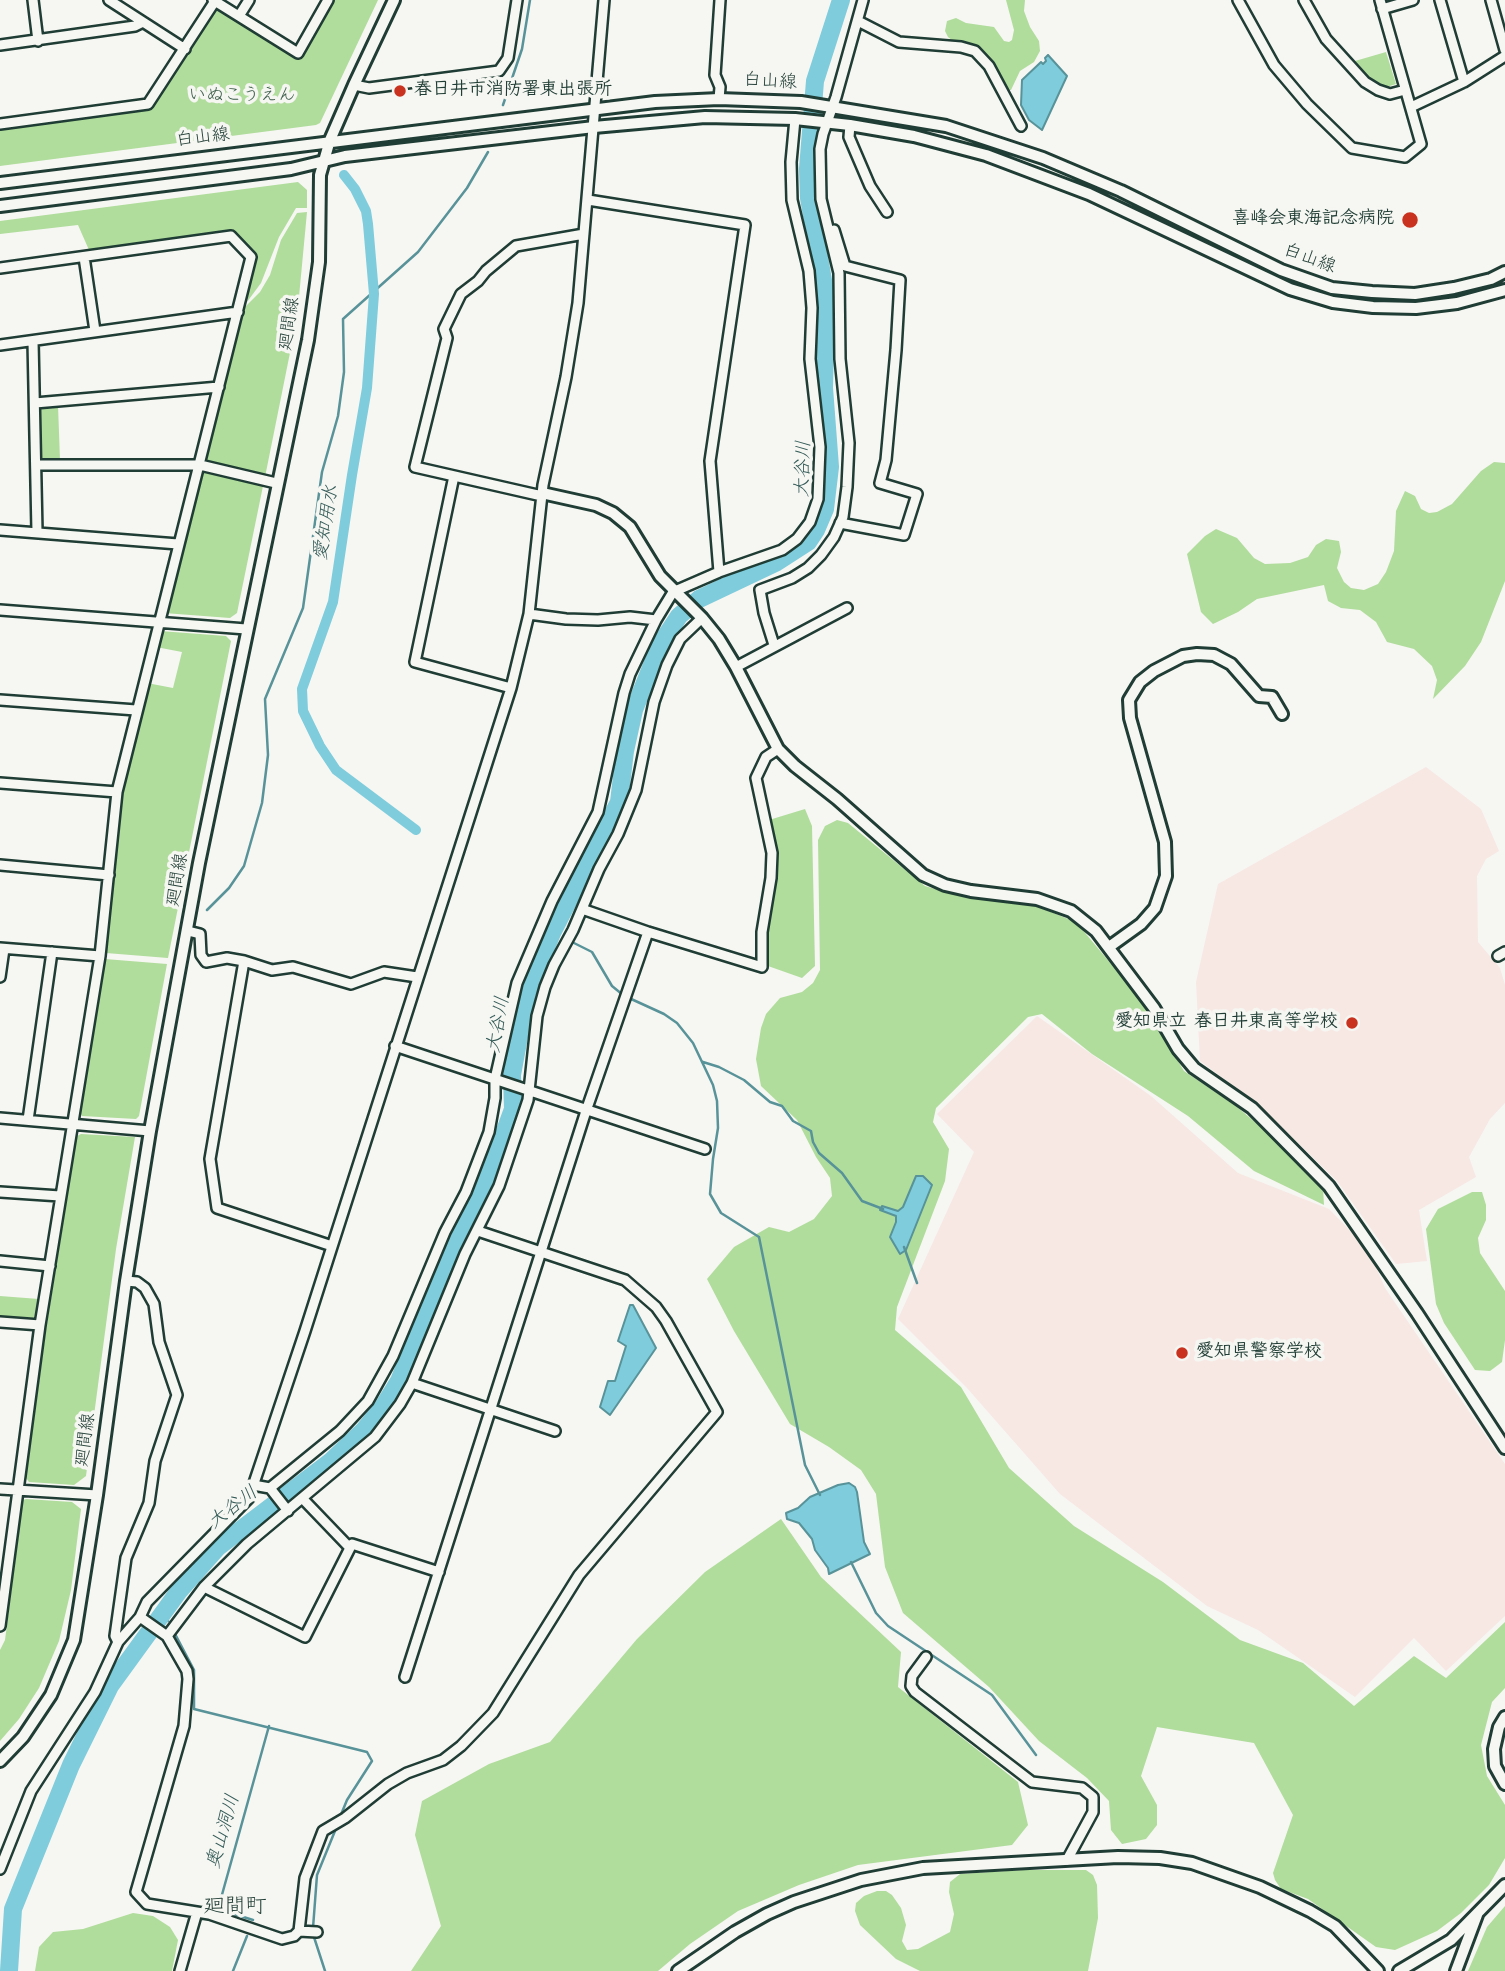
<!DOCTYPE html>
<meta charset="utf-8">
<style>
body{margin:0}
canvas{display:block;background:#f6f6f2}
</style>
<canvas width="1505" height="1971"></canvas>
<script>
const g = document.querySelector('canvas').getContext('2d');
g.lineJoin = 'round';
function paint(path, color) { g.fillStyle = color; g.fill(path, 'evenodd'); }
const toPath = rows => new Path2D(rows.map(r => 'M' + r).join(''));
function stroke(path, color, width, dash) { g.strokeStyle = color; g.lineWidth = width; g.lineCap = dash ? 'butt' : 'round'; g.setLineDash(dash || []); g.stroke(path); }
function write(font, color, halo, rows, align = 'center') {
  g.font = font + ' Kalam,"Klee One",sans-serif'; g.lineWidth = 7; g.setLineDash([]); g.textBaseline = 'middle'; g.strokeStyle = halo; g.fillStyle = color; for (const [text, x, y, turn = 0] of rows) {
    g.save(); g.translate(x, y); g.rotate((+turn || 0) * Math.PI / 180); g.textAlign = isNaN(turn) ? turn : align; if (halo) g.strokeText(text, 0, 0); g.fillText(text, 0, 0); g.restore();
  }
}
paint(toPath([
 [1426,767,1481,809,1499,851,1486,859,1477,876,1478,942,1500,968,1505,985,1505,1103,1490,1119,1469,1157,1476,1177,1419,1210,1427,1261,1396,1264,1337,1181,1259,1105,1200,1061,1196,982,1218,884],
 [1037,1016,1151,1096,1238,1173,1329,1209,1368,1249,1385,1288,1505,1464,1505,1616,1446,1671,1414,1638,1355,1697,1258,1630,1207,1606,1060,1494,967,1388,898,1319,974,1152,937,1114]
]), '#f7e8e4');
paint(toPath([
 [333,0,378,0,320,123,316,125,0,166,0,129,151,109,215,10,220,8,297,59,302,57],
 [1006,0,1025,0,1024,11,1030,27,1039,41,1040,51,1034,62,1020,71,1011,90,1005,90,973,46,953,41,948,37,945,31,947,21,956,18,966,23,994,27,1004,41,1009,42,1012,40,1014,30],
 [1386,52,1396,84,1384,88,1370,80,1355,61],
 [298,182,307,190,307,208,296,208,279,237,261,283,247,302,256,255,230,231,89,250,78,225,0,234,0,221],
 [307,212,297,318,265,477,208,463,205,458,243,309,260,292,270,275,281,240,297,213],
 [58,405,60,460,43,460,40,456,39,410,42,406],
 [1494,462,1505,463,1505,581,1481,642,1465,666,1433,699,1437,680,1432,666,1414,649,1387,642,1376,622,1360,610,1341,608,1328,601,1324,585,1257,599,1238,612,1213,624,1201,612,1187,554,1205,536,1216,529,1237,538,1254,558,1265,564,1290,563,1308,557,1316,545,1326,539,1339,541,1341,552,1337,568,1344,582,1351,588,1364,590,1378,584,1386,572,1394,551,1396,511,1405,491,1415,496,1421,509,1429,513,1437,512,1452,504,1481,471],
 [205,471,263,486,237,613,230,618,164,613,201,475],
 [160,631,226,636,231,641,168,958,106,953,121,790,147,683,173,688,182,652,156,647],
 [805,809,812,826,815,966,802,978,768,966,765,932,769,820],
 [837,820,848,823,925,886,952,894,1033,905,1076,922,1142,1001,1184,1071,1236,1106,1268,1133,1323,1188,1324,1205,1254,1171,1188,1116,1092,1054,1042,1014,1028,1017,936,1108,933,1122,949,1149,945,1181,897,1307,895,1330,961,1387,1009,1468,1074,1526,1163,1582,1240,1640,1303,1663,1354,1706,1414,1656,1446,1678,1505,1622,1505,1688,1492,1702,1481,1745,1487,1776,1505,1805,1505,1858,1489,1885,1461,1913,1437,1931,1395,1950,1376,1947,1308,1899,1281,1889,1275,1880,1273,1873,1293,1815,1254,1743,1157,1727,1141,1776,1157,1805,1157,1825,1146,1839,1122,1844,1111,1830,1109,1801,1087,1778,1039,1741,989,1687,903,1613,885,1567,876,1494,861,1470,829,1447,790,1424,734,1331,707,1279,734,1247,769,1227,789,1232,814,1219,832,1196,830,1178,816,1157,797,1120,761,1086,756,1059,761,1028,766,1014,780,998,802,992,813,983,820,970,818,840,825,826],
 [105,959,167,964,139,1116,136,1119,82,1116,80,1112],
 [81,1134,135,1137,116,1249,86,1476,74,1485,29,1482,26,1478,46,1330,77,1136],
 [1472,1192,1482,1192,1486,1205,1486,1220,1478,1238,1480,1253,1505,1291,1505,1340,1502,1362,1490,1371,1475,1370,1444,1323,1436,1304,1426,1229,1438,1209],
 [0,1296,39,1299,36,1316,32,1319,0,1316],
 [26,1499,72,1502,81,1509,71,1590,59,1641,39,1688,19,1719,0,1741,0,1650,5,1640,23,1500],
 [781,1519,821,1577,901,1652,898,1687,1018,1782,1028,1825,1012,1845,858,1865,799,1885,738,1911,690,1944,658,1971,411,1971,441,1926,415,1835,422,1801,489,1764,550,1742,637,1639,705,1572],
 [1023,1870,1086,1870,1093,1875,1097,1885,1098,1918,1088,1971,920,1971,896,1959,860,1925,855,1911,856,1903,864,1896,877,1891,886,1891,892,1895,901,1908,906,1925,902,1941,907,1950,918,1949,950,1932,954,1914,949,1892,950,1882,960,1874],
 [1505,1906,1505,1971,1468,1971,1487,1927],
 [133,1913,153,1916,170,1927,178,1940,172,1971,35,1971,39,1947,53,1932,83,1929]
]), '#b0dd9c');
const water = toPath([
 [1048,55,1067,76,1042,130,1029,120,1021,105,1022,80,1041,62,1043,64,1046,61,1045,58,1048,55],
 [916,1176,923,1176,932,1185,906,1250,900,1254,890,1237,896,1222,896,1216,880,1210,882,1206,898,1211,903,1207,916,1176],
 [630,1305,633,1305,656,1348,610,1415,600,1407,608,1381,615,1381,626,1346,618,1341,630,1305],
 [849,1483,855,1487,857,1492,864,1542,870,1554,829,1574,828,1568,815,1550,812,1539,799,1523,787,1519,786,1513,798,1508,810,1497,838,1485,849,1483]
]);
paint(water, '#7eccdc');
stroke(water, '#589399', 2);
stroke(toPath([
 [503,105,522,49,530,0],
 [207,910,229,888,244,866,262,803,268,755,265,699,303,608,322,472,338,416,344,372,343,319,418,252,467,188,488,152],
 [572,942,592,952,612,986,623,995],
 [629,998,664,1014,677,1023,693,1043,713,1085,717,1101,718,1128,713,1159,710,1194,721,1213,759,1237,805,1465,820,1495],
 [703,1062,719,1067,744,1080,770,1102,782,1106,793,1121,811,1131,813,1142,819,1153,842,1173,862,1201,883,1209],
 [904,1247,917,1283],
 [851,1562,876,1613,888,1626,992,1695,1036,1755],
 [163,1613,168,1621],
 [174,1632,194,1670,194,1709,367,1752,372,1761,347,1800,340,1817],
 [253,1920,218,1909,269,1726],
 [313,1928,317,1875,337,1826],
 [313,1934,325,1971],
 [233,1971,247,1936]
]), '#589399', 2.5);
stroke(toPath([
 [344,175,355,189,366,211,368,224,374,294,367,388,352,475,333,602,302,689,303,711,320,746,336,770,416,830]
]), '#7eccdc', 10);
stroke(toPath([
 [9,1971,13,1909,71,1765,110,1686,179,1591,218,1547,330,1462,364,1430,383,1407,399,1381,447,1260,483,1191,513,1109,512,1075,527,993,552,933,619,802,625,751,634,710,660,645,679,616,699,599,777,562,808,542,816,530,825,509,830,467,824,388,826,298,809,198,808,169,815,81,841,0]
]), '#7eccdc', 18);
const minor = toPath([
 [33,0,38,41],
 [109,0,185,49],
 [213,0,298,53,328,0],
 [1238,0,1274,65,1307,104,1352,148,1405,157,1421,144,1380,0],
 [1304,0,1326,39,1365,82,1378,90,1390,94,1405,90],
 [1440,0,1464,82],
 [1491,0,1505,50],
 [1382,9,1413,0],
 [239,16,249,0],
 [858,21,899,42,961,47,975,51,989,66,1021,126],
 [0,45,135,26,143,22],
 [354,85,369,88,499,71,508,58,517,0],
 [719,99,720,87,715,75,720,0],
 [1411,107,1464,82,1505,56],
 [0,124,148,104,215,1],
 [850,125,849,137,870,186,887,212],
 [588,200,745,225,710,461,719,572],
 [834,230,845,266,900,280,896,350,886,460,880,483,917,494,904,535,840,523],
 [84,257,95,331],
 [0,268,231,236,251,257,117,792,100,956,40,1325,0,1626],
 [33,341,37,532],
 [0,345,238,312],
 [35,403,219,387],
 [37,465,200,465,276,483],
 [454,476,415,662,511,688],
 [542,496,415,467,447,338,444,329,461,294,478,281,486,271,516,246,584,234],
 [0,530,178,544],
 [0,610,246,629],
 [529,614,566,619,598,620,630,617,656,620],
 [774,645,764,613,760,590,792,578,808,568,821,555,834,537,843,517,847,487,849,443,840,359,839,273,821,199,820,149,823,134,836,97,863,0],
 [736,667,847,608],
 [0,700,136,710],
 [0,783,117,792],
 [0,865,109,875],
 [582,909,648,932,762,967,762,932,771,878,772,853,756,778,766,757,778,749],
 [188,931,200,934,201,955,206,962,227,958,244,961,272,970,293,967,351,984,384,972,417,977],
 [0,948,100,956],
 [1498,956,1505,952],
 [244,961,210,1159,217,1208,332,1246],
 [0,977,4,949],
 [395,1046,705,1149],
 [0,1118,150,1131],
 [28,1120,52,952],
 [0,1192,60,1196],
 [0,1261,50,1266],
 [0,1322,40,1325],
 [412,1383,555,1431],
 [253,1485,270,1488,288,1511],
 [270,1488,340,1431,368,1401,393,1356,445,1232,466,1192,489,1132,495,1098,495,1079,517,983,552,901,598,812,624,693,630,674,656,620,673,592,719,572,782,550,797,539,810,522,818,499,820,447,810,359,812,308,809,271,792,200,791,162,795,119],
 [0,1489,97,1495],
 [302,1498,350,1548],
 [204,1587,305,1637,352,1544,439,1572],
 [140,1617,167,1636,187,1671,188,1679,184,1726,136,1892,147,1904,209,1914,282,1939,294,1936,299,1931,317,1932],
 [167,1636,204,1587,247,1544,375,1437,400,1404,412,1383,465,1254,499,1186,528,1100,537,1016,545,987,554,965,573,930,599,869,618,834,636,790,654,702,667,665,680,639,702,618],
 [118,1642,115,1636,126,1558,149,1503,155,1461,177,1395,159,1342,154,1304,145,1288,137,1282,126,1281],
 [926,1657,912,1676,911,1686,915,1692,1032,1782,1082,1788,1093,1797,1093,1812,1067,1860],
 [405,1677,586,1111,648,932],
 [0,1869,31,1791,95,1692,118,1642,140,1617,147,1602,249,1498,305,1331,511,688,529,614,543,485,566,377,578,303,604,0],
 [299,1931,305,1878,323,1831,345,1818,388,1784,407,1773,443,1760,461,1746,493,1713,579,1575,717,1412,666,1321,656,1307,625,1280,478,1231],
 [180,1971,197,1912]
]);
const tertiary = toPath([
 [0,183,655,102,719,99,801,102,946,126,1043,158,1121,191,1281,270,1332,288,1372,292,1415,294,1454,288,1491,279,1505,272],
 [0,206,291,169,345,156,594,127,705,117,795,119,850,125,914,136,986,155,1089,194,1290,289,1333,302,1373,307,1416,308,1457,303,1505,290],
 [542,493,596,505,613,513,630,527,660,576,702,618,719,639,736,667,778,749,795,766,837,799,923,875,945,885,971,891,1037,899,1071,911,1096,931,1154,1008,1178,1049,1194,1068,1252,1108,1329,1186,1417,1313,1505,1448],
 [1109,947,1141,924,1155,908,1166,876,1165,842,1130,718,1129,700,1140,682,1154,671,1183,656,1197,654,1214,655,1231,664,1259,696,1272,697,1282,714],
 [1505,1717,1499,1727,1494,1749,1495,1766,1505,1784],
 [0,1761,23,1737,51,1695,74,1640,97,1495,126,1281,150,1131,199,863,308,340,319,262,320,175,330,140,354,85,394,0],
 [678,1971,735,1932,767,1914,794,1902,861,1880,923,1868,1118,1857,1160,1858,1192,1863,1260,1887,1310,1911,1335,1926,1378,1971],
 [1399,1971,1451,1940,1505,1885],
 [1456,1971,1477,1915]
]);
stroke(minor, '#1f3d34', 14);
stroke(tertiary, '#1f3d34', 16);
stroke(minor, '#f6f6f2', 9);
stroke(tertiary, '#f6f6f2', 10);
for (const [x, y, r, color] of [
 [400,91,7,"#c8321e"],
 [1410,220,9,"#c8321e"],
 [1352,1023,7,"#c8321e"],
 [1182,1353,7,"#c8321e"]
]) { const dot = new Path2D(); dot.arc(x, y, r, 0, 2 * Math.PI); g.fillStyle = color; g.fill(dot); stroke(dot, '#f6f6f2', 2.5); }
write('18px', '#1f3d34', '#f6f6f2', [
 ["白山線",770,83,3],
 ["白山線",203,139,-7],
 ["白山線",1309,260,20],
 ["廻間線",291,324,-81],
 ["廻間線",179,880,-80],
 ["廻間線",87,1440,-82]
]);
write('bold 18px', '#1f3d34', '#f6f6f2', [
 ["春日井市消防署東出張所",414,91],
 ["喜峰会東海記念病院",1394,220,"right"],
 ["愛知県立 春日井東高等学校",1338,1023,"right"],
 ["愛知県警察学校",1196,1353]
], 'left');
write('18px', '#3c5d49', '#f6f6f2', [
 ["いぬこうえん",242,97]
]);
write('italic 19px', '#325a56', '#f6f6f2', [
 ["大谷川",805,469,-88],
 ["愛知用水",328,523,-81],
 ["大谷川",500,1025,-80],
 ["大谷川",234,1509,-38],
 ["奥山洞川",225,1832,-74]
]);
write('21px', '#1f3d34', '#f6f6f2', [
 ["廻間町",235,1908]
]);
</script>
